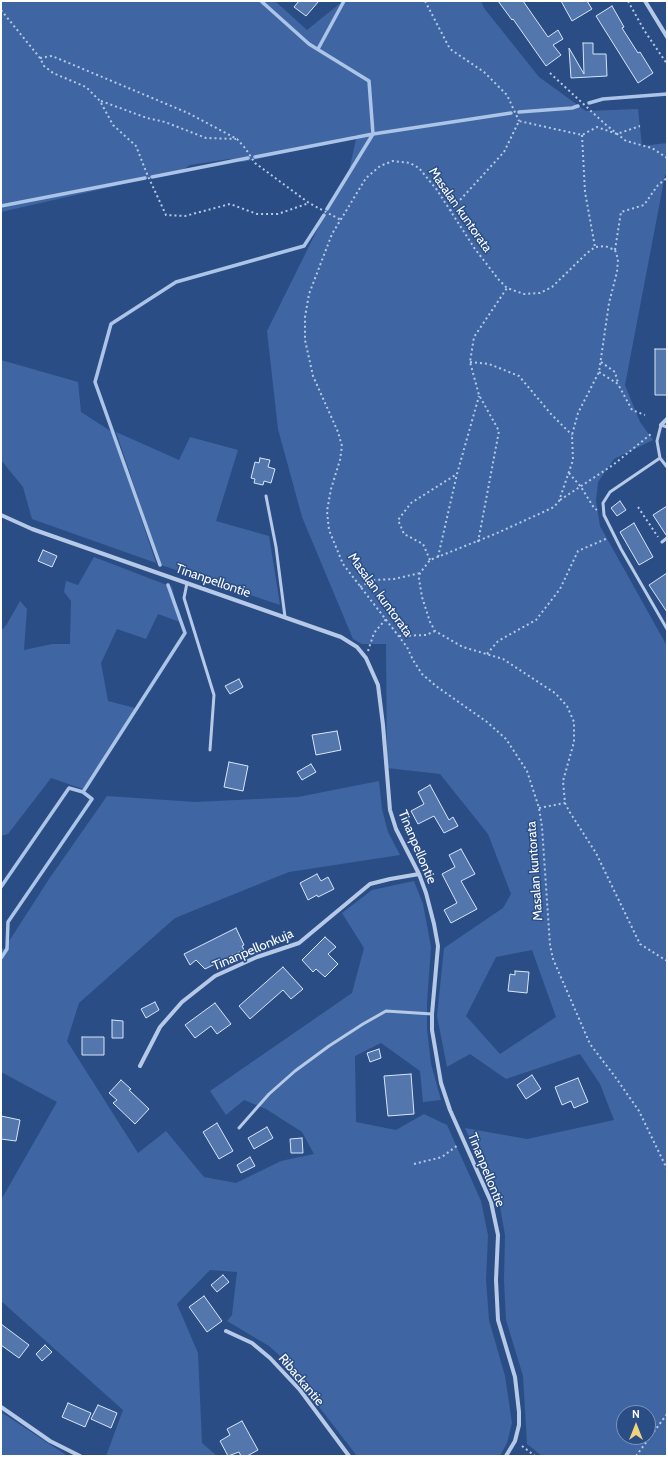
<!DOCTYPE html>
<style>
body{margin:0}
#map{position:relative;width:668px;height:1457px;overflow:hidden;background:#2a4d86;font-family:Cabin,sans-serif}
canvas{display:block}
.frame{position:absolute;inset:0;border:2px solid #fff;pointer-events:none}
.north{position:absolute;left:616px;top:1405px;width:40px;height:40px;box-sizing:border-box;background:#2a4d86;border:1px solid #7f94b6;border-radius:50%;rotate:0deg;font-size:11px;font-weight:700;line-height:16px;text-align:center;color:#fff}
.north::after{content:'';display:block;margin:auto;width:14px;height:18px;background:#eed47e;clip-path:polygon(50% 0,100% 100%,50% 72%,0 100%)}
</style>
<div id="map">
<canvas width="668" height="1457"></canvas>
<div class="frame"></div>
<div class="north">N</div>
</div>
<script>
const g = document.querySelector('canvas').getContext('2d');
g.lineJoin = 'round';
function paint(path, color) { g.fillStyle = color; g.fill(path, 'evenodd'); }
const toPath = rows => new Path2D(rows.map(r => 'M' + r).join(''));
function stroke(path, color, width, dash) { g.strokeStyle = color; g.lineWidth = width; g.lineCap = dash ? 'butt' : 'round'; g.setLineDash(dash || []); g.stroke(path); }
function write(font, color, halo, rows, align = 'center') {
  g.font = font + ' Cabin,sans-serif'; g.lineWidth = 3; g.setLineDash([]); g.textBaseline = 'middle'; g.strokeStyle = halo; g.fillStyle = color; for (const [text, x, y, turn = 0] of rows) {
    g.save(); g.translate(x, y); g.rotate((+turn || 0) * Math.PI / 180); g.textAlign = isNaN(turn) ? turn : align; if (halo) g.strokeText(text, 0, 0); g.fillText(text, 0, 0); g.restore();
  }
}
paint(toPath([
 [1,1,275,1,307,30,343,1,481,1,484,8,539,77,586,111,638,109,642,146,667,143,667,174,665,175,625,385,640,422,653,440,614,459,598,482,596,501,600,526,667,646,667,1456,542,1456,527,1444,523,1376,506,1320,504,1280,505,1235,499,1201,465,1128,527,1139,614,1120,600,1084,580,1054,506,1079,470,1054,447,1067,437,1016,444,948,503,908,511,894,488,834,440,774,387,768,386,644,362,644,353,639,302,517,278,429,267,331,324,216,348,175,357,135,339,142,243,162,229,159,190,165,181,171,1,212],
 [532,950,556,1017,500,1054,466,1016,496,957],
 [624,1413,648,1413,648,1437,624,1437],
 [1,360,78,382,81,412,112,432,156,563,32,519,23,487,1,460],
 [116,432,179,460,190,437,238,450,216,521,269,536,280,605,161,565],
 [94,557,172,587,180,622,158,614,146,639,117,629,101,663,108,701,135,708,86,790,51,778,8,834,1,836,1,629,3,629,7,624,20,601,27,609,24,650,52,644,70,644,71,601,64,592,66,581,78,585],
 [379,781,382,809,388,832,400,855,289,872,175,918,79,1003,67,1041,138,1153,166,1131,204,1177,236,1183,281,1161,314,1154,302,1132,266,1109,244,1100,226,1115,210,1091,352,993,364,948,342,913,372,890,414,881,423,904,431,947,427,1003,427,1029,431,1064,441,1100,423,1102,420,1071,381,1043,355,1056,356,1122,396,1130,424,1114,447,1125,481,1201,488,1235,486,1280,489,1320,505,1376,512,1423,507,1443,500,1456,357,1456,279,1355,269,1346,227,1321,232,1315,237,1272,210,1270,177,1304,198,1353,202,1443,217,1456,106,1456,123,1410,1,1301,1,1200,57,1102,1,1072,1,948,4,949,49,879,107,796,195,802,298,797],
 [1,1412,66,1455,69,1456,1,1456]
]), '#3f66a2');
stroke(toPath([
 [261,1,309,44,369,81,373,134,327,209],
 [318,49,344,1],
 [589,103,603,99,667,94],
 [519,112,572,108,578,106],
 [255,157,373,134,511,113],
 [152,177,248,158],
 [1,206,145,178],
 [160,565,95,382,111,324,176,282,304,246,324,215],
 [1,887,69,788,83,792],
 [1,958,7,949,8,922,92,799,83,792,185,633,168,585]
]), '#abc4e7', 3.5);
const building = toPath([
 [299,1,319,1,306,16,294,7,299,1],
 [498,1,523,1,548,37,558,30,563,39,553,45,561,55,546,66,513,19,512,20,498,1],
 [561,1,587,1,592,9,572,21,561,1],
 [612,6,624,27,622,28,638,53,640,52,653,73,638,83,596,16,612,6],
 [583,43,593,43,593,54,606,54,607,76,571,78,569,48,584,74,583,43],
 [655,349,667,349,667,395,655,395,655,349],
 [260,458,270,460,268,467,275,469,271,483,264,481,263,485,254,483,255,479,251,478,255,462,259,463,260,458],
 [620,501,626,510,617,516,611,508,620,501],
 [667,506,667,535,666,535,653,515,667,506],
 [634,523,653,557,639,565,620,532,634,523],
 [43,550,57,556,52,567,38,561,43,550],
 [667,573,667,612,649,585,667,573],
 [239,679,243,687,230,694,225,686,239,679],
 [337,731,341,750,316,755,312,735,337,731],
 [229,762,248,766,243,791,224,787,229,762],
 [311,764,316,772,302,780,297,772,311,764],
 [430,785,449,820,453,817,458,826,444,833,434,816,418,824,411,811,424,804,418,792,430,785],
 [461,849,475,874,461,881,477,909,451,923,444,910,457,903,442,874,455,867,449,855,461,849],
 [317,874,321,881,328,877,334,889,318,897,317,895,308,900,300,883,317,874],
 [236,928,244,945,242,946,244,950,230,956,232,960,221,965,219,962,205,969,196,960,190,965,184,954,236,928],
 [325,937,336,947,328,954,338,964,325,977,316,969,313,972,302,960,325,937],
 [283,967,303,989,291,999,283,990,250,1019,239,1006,283,967],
 [515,971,529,972,527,993,508,991,510,974,515,975,515,971],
 [155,1002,159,1010,146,1018,141,1009,155,1002],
 [215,1003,231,1024,217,1034,211,1026,195,1038,185,1025,215,1003],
 [112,1020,123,1021,123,1038,112,1038,112,1020],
 [82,1037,104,1037,104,1055,82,1055,82,1037],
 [379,1049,381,1058,370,1062,367,1053,379,1049],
 [411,1074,414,1114,388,1116,384,1076,411,1074],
 [532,1075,541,1089,526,1099,517,1085,532,1075],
 [578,1078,588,1102,574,1108,571,1101,562,1105,555,1087,578,1078],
 [121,1080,131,1089,129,1090,149,1109,135,1124,113,1103,117,1100,109,1093,121,1080],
 [1,1116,20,1120,16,1141,1,1139,1,1116],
 [217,1123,233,1151,219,1159,203,1132,217,1123],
 [267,1127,273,1138,254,1149,248,1138,267,1127],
 [302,1138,303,1153,291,1153,290,1139,302,1138],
 [250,1157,255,1166,241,1173,237,1165,250,1157],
 [223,1275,229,1282,217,1292,211,1285,223,1275],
 [204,1296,222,1321,207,1332,189,1307,204,1296],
 [1,1324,29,1345,19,1358,1,1345,1,1324],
 [45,1345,52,1352,42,1361,36,1354,45,1345],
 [68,1403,91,1413,85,1427,62,1417,68,1403],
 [98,1405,117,1413,111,1428,91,1419,98,1405],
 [242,1421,258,1450,247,1456,241,1456,239,1452,228,1456,220,1441,230,1435,227,1429,242,1421]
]);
paint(building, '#5376ad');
stroke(building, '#d9e5f6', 1);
stroke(toPath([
 [425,1,450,49,484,72,507,95,519,121],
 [628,1,644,30,667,64],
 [1,10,40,58,44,66,53,73,86,87,100,101,113,125,136,146,147,174,166,215,185,216,230,204,257,214,278,214,309,203],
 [40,58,52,56,188,113,237,139,245,148,255,163,309,203,341,220],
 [550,73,605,124,626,141,652,148,667,158],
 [101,101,147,118,165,122,206,138,236,139],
 [582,135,585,192,595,247],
 [450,211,504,152,519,121,582,135,597,127,617,134,640,126],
 [615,250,621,212,644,205,658,185,667,178],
 [470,362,489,364,519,376,551,414,572,435],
 [601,362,615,372,618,383],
 [599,372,618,384,632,410,645,415],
 [569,473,581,487,594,508,597,510],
 [560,500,613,465,651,434],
 [638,507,658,537],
 [478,542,499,431,479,395,470,362,474,337,507,288],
 [438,557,457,474,479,396],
 [430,560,423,544,404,534,398,520,411,503,457,474],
 [360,587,373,580,394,579,420,573],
 [399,636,426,635,435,631],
 [368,651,374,633,386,619],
 [487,654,498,641,536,620,560,589,578,551,608,538],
 [539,808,565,803],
 [667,961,640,944,596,853,569,811,565,803,563,781,574,742,574,722,567,706,555,693,503,659,463,647,435,631,430,622,422,597,419,579,420,573,430,560,495,534,539,514,554,507,559,501,573,460,572,435,578,413,599,372,609,303,617,272,618,259,615,250,605,246,595,247,587,253,552,287,540,293,524,294,507,288,499,280,475,249,437,190,419,168,410,163,393,161,380,166,366,178,332,234,309,294,305,317,305,340,313,376,338,432,342,446,340,460,331,489,327,511,329,530,343,564,407,647,413,660,422,674,436,686,487,722,506,739,527,771,539,808,542,827,550,945,553,959,590,1044,616,1078,639,1111,667,1169],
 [414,1164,442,1157,458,1145],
 [522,1446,535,1456],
 [636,1456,667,1414]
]), '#b6cae7', 2, [2, 3]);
stroke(toPath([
 [667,427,661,425,657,441,660,458,667,467],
 [660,458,610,492,603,503,604,515,621,549,667,629],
 [266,496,276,547,285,617],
 [662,542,667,538],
 [187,583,184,598,214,695,210,750],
 [239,1128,269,1094,295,1071,329,1046,363,1024,386,1011,432,1014]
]), '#b6cae7', 3);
stroke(toPath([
 [645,1,667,37],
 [661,425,667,419],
 [1,515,32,529,341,637,357,647,366,658,378,685,383,725,390,810,396,829,419,874,426,893,434,924,438,946,432,1014,432,1030,441,1083,450,1110,491,1202,498,1235,496,1280,498,1320,515,1377,519,1412,519,1425,515,1441,506,1456],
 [140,1066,160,1027,182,1002,215,976,257,957,299,943,370,884,390,879,419,874],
 [226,1331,252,1343,270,1358,300,1390,349,1456],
 [1,1407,50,1441,80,1456]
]), '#b6cae7', 4);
write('13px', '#fff', '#2a4d86', [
 ["Masalan kuntorata",460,210,55],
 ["Tinanpellontie",213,581,19],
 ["Masalan kuntorata",380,595,54],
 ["Tinanpellontie",417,847,67],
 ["Masalan kuntorata",535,871,-94],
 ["Tinanpellonkuja",253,950,-23],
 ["Tinanpellontie",486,1170,68],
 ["Ribackantie",301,1380,50]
]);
</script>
